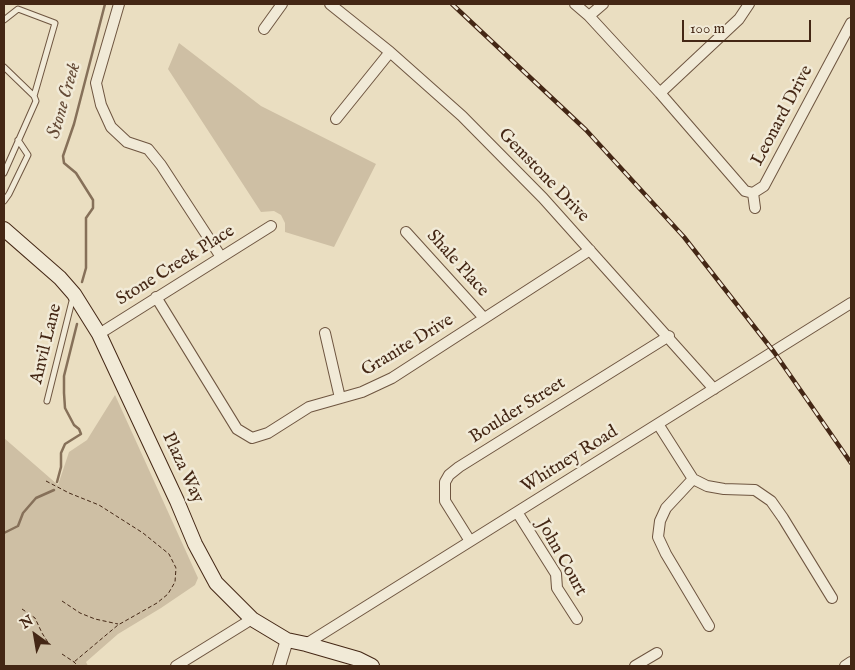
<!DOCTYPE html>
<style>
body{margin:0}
#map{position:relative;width:855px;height:670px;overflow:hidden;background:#eadec1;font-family:"IM FELL English",serif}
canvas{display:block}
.frame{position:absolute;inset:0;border:5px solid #442715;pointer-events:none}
.north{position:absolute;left:10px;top:610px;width:50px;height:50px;-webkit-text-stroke:4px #f1ead7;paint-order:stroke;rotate:328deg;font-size:14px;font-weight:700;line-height:20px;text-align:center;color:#442715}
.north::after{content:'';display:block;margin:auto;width:18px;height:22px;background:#442715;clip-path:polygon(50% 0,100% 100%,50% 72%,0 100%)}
.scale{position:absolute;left:682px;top:20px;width:129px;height:22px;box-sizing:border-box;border:2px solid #442715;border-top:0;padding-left:6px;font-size:15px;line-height:18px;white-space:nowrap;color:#442715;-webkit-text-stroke:4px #f1ead7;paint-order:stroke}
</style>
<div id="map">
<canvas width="855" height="670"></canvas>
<div class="frame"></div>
<div class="north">N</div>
<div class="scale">100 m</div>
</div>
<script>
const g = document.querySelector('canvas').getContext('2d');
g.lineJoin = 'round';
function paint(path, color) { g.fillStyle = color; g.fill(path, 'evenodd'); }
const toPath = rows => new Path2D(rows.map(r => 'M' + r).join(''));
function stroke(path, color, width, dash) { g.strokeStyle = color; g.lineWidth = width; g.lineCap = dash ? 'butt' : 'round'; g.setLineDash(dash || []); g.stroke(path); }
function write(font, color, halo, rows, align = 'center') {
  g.font = font + ' "IM FELL English",serif'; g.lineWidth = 5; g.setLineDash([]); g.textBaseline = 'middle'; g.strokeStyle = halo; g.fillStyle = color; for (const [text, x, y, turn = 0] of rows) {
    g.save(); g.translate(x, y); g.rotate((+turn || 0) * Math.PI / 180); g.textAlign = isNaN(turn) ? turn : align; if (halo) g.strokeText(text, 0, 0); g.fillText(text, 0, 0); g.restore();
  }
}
paint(toPath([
 [179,43,261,106,376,164,334,247,285,232,285,223,281,215,274,211,261,212,168,69],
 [115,395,198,578,195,585,161,608,118,634,86,662,88,666,4,666,4,438,58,485,69,452,87,440]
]), '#cebfa4');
stroke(toPath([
 [82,282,86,268,86,218,93,208,93,200,76,173,64,163,63,156,74,124,105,4],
 [57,482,61,467,61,453,65,444,81,434,79,429,74,425,65,408,64,393,64,376,77,324],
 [4,533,18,526,23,513,36,498,54,490]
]), '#867059', 2.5);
const service = toPath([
 [4,20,18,9,55,23,34,96],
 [4,67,34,96,36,101,4,173],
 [4,201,9,194,28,155,18,140],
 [47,401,73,297]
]);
const minor = toPath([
 [119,4,96,83,101,105,111,127,127,142,148,149,161,165,221,257],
 [330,4,390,52,462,116,543,198,714,389],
 [575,4,589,16,603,4],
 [589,16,660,93,745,191,753,193,764,186,851,23],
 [264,29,282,4],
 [660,93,739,19,749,4],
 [336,119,390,52],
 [753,193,755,208],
 [406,232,484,318],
 [156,297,237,429,252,438,268,433,309,407,362,392,392,378,590,250],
 [325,333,340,398],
 [99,334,271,226],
 [658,424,693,479,707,486,724,489,755,490,771,501,783,518,832,598],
 [693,479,666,508,660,521,658,537,666,554,709,626],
 [517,512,556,574,557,588,577,619],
 [470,541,445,501,445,482,449,475,459,467,669,336],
 [306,644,851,303],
 [176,666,252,619],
 [635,666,657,653],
 [845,666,851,662]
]);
const tertiary = toPath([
 [279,666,287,640]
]);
const secondary = toPath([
 [4,229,60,278,74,294,99,334,177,501,195,544,216,583,252,619,287,640,306,644,358,659,372,666]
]);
stroke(service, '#6e5540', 7);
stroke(minor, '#6e5540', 12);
stroke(tertiary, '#6e5540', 14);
stroke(secondary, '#442715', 16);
stroke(toPath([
 [46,481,69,493,99,505,143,533,169,554,176,568,175,582,168,594,157,603,118,625,74,662],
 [62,601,80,613,95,619,118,624],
 [22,609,35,618,42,633,49,644],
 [62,654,74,662,78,666]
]), '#442715', 1, [4, 2.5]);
stroke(service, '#f1ead7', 5);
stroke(minor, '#f1ead7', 10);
stroke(tertiary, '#f1ead7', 12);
stroke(secondary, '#f1ead7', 14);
const rail = toPath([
 [452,4,586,130,684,237,774,352,851,463]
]);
stroke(rail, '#442715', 4.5);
stroke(rail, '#f1ead7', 2.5, [8]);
write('18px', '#442715', '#f1ead7', [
 ["Leonard Drive",783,116,-62],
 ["Gemstone Drive",543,176,46],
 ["Shale Place",457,264,48],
 ["Stone Creek Place",176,266,-32],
 ["Anvil Lane",47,344,-76],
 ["Granite Drive",408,346,-31],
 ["Boulder Street",518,411,-32],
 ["Whitney Road",570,460,-32],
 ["Plaza Way",182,468,65],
 ["John Court",561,558,61]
]);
write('italic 19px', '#654b37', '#f1ead7', [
 ["Stone Creek",65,101,-74]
]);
</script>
